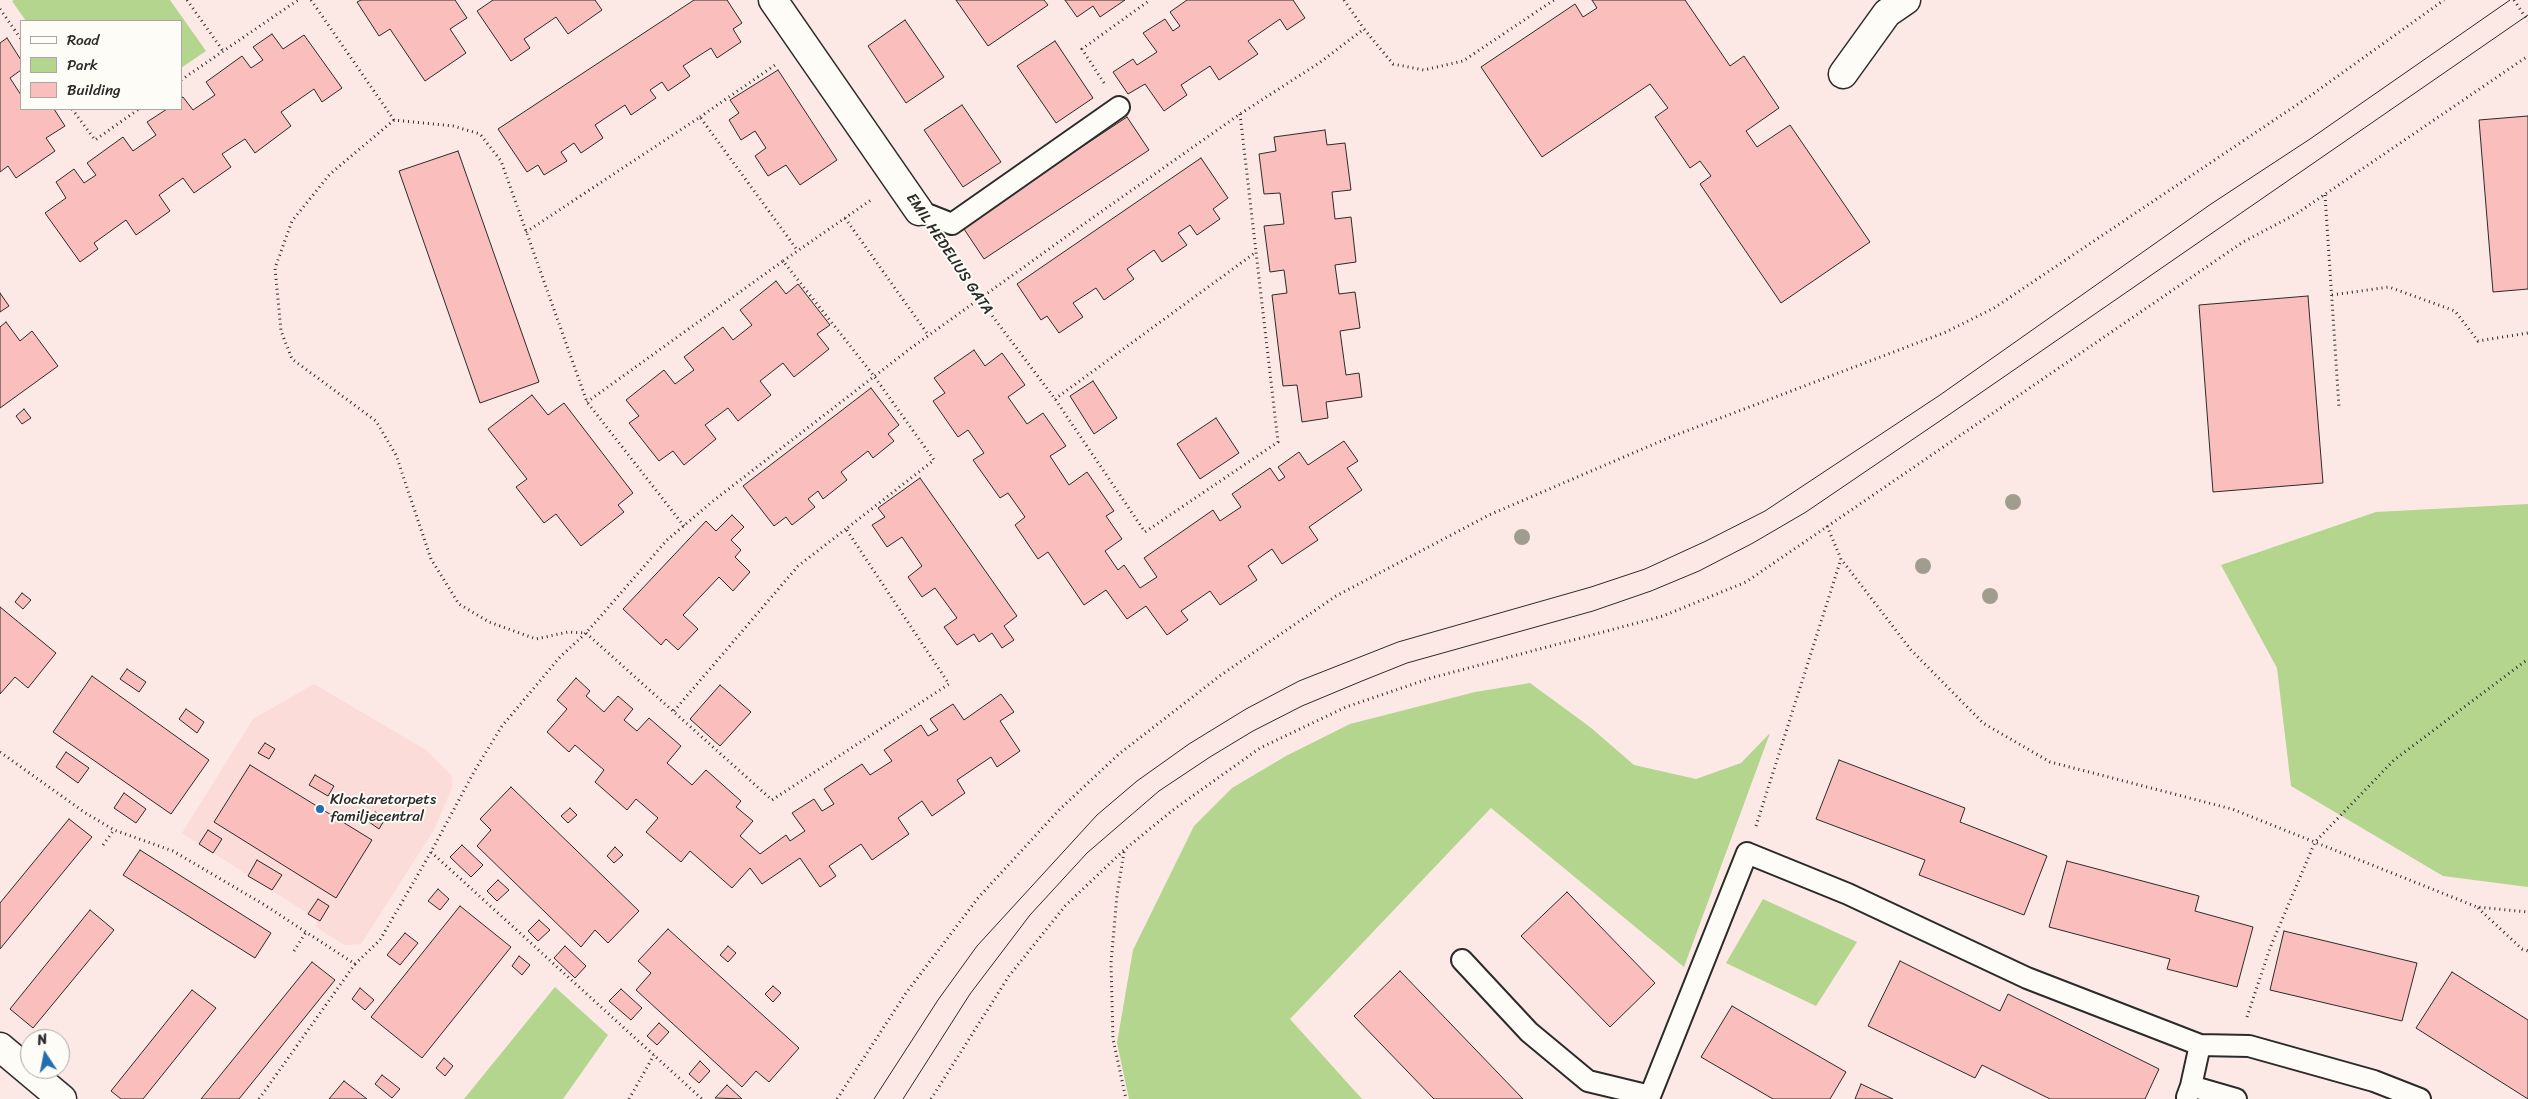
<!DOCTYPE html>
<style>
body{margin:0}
#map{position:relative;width:2528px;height:1099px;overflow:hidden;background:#fce9e5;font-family:Sriracha,sans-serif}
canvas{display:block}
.legend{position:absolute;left:20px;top:20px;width:162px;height:90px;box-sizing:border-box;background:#fdfcf7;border:1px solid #a9a8a5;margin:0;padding:6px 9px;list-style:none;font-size:15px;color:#2b2b2b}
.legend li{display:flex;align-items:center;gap:10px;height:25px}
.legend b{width:25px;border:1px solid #a9a8a5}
.north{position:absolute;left:20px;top:1029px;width:50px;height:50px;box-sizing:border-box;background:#fdfcf7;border:1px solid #a9a8a5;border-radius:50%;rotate:349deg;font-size:14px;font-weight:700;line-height:20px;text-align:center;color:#2b2b2b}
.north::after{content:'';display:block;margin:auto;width:18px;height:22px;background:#1f6fb2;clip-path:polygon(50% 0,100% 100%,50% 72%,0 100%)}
</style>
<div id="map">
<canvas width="2528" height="1099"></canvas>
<ul class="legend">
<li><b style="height:6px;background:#fdfcf7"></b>Road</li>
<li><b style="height:14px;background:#b3d58e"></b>Park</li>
<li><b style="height:14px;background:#fabebc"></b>Building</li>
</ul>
<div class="north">N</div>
</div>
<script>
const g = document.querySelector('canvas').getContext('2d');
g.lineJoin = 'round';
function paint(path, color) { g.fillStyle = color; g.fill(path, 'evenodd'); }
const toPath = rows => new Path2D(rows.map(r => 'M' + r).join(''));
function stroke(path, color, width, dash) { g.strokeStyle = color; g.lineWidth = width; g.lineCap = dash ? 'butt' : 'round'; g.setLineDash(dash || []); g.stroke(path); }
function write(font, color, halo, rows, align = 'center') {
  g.font = font + ' Sriracha,sans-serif'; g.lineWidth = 4; g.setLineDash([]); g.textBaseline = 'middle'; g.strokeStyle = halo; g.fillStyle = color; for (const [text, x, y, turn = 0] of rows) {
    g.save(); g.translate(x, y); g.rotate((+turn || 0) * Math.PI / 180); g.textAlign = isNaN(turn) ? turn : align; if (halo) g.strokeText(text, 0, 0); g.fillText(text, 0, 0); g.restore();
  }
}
paint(toPath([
 [314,684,426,750,452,776,452,788,434,830,361,944,345,945,315,927,318,920,182,833,253,719]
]), '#fbdcd9');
paint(toPath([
 [14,0,170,0,206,51,181,68,181,21,26,21,12,1],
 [2528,504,2528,887,2443,876,2291,786,2277,668,2221,565,2376,512],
 [1530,683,1590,727,1634,765,1696,779,1741,763,1770,733,1684,967,1491,808,1290,1019,1362,1099,1129,1099,1117,1043,1133,950,1194,826,1232,788,1286,756,1350,724,1475,692],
 [1763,899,1857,942,1816,1006,1726,963],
 [555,987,608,1035,563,1099,464,1099]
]), '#b3d58e');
const building = toPath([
 [361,0,455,0,467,18,450,29,466,53,425,81,390,29,379,36,357,2,361,0],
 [493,0,595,0,602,10,568,34,556,17,524,39,530,48,511,61,477,11,493,0],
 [694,0,727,0,742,23,733,29,741,42,717,58,711,48,683,66,690,76,668,91,662,82,650,90,656,98,631,115,625,105,595,125,603,138,581,153,574,143,561,152,567,161,544,175,538,165,527,172,498,129,694,0],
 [956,0,1044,0,1048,5,988,46,956,0],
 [1065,0,1125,0,1100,17,1093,6,1077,17,1065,0],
 [1187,0,1293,0,1305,18,1287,30,1280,19,1248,41,1258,54,1219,80,1210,66,1181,85,1187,95,1164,111,1145,84,1128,94,1113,72,1133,59,1137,65,1157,52,1143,33,1165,19,1173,31,1180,26,1170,12,1187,0],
 [1592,0,1685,0,1730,66,1744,56,1779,108,1746,131,1757,147,1790,125,1870,242,1781,303,1700,184,1711,176,1700,161,1690,168,1655,117,1668,108,1650,84,1542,157,1481,67,1575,4,1583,17,1597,8,1592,0],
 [905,20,944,77,906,103,868,46,905,20],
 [272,34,283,49,304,35,342,88,322,102,314,89,281,112,291,126,255,153,245,139,222,154,231,167,194,193,183,178,159,195,170,211,136,235,126,220,94,243,98,249,80,262,45,213,66,198,56,182,74,169,84,183,96,175,87,163,123,137,133,151,156,135,147,122,167,109,181,109,181,98,183,97,193,110,215,95,206,82,242,56,251,68,263,60,253,47,272,34],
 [7,38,21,60,21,70,10,78,21,95,21,109,54,109,65,126,46,138,55,151,16,178,8,166,0,172,0,43,7,38],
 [1055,41,1093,98,1056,123,1017,66,1055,41],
 [778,70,837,160,800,185,786,165,768,176,755,156,766,148,755,131,741,140,729,120,739,113,730,100,778,70],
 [962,105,1001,162,963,187,924,130,962,105],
 [2528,116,2528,289,2493,292,2479,120,2528,116],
 [1127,117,1149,150,984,259,962,226,1127,117],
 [1325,130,1327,145,1345,143,1351,190,1332,192,1335,219,1351,217,1356,262,1335,265,1339,294,1355,292,1360,328,1340,331,1346,375,1359,373,1362,397,1326,402,1328,418,1302,422,1297,385,1283,386,1272,295,1287,293,1284,270,1270,272,1264,226,1284,224,1280,193,1264,194,1259,154,1276,151,1274,137,1325,130],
 [458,151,539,382,480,403,399,171,458,151],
 [1201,158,1228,198,1213,209,1220,219,1197,235,1190,225,1178,233,1187,245,1162,262,1154,250,1127,269,1134,279,1104,300,1096,288,1073,303,1083,317,1059,333,1047,316,1041,320,1017,284,1201,158],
 [776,281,786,294,798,284,830,325,817,334,829,349,794,377,783,363,760,381,771,395,738,421,728,408,705,425,716,439,684,465,673,451,659,461,629,423,639,416,626,400,664,370,675,384,694,370,684,357,723,327,733,340,752,325,740,310,776,281],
 [0,293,9,306,0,312,0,293],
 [2308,296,2323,483,2213,492,2199,305,2308,296],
 [6,322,20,341,32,331,58,366,0,408,0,327,6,322],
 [974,350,985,366,1002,353,1025,385,1008,397,1027,424,1043,413,1066,446,1050,456,1069,485,1087,472,1114,511,1106,516,1122,539,1105,551,1118,570,1124,565,1140,588,1157,577,1144,558,1213,510,1220,521,1241,507,1232,494,1270,468,1279,481,1285,477,1278,467,1299,452,1308,465,1344,441,1358,461,1347,468,1362,490,1309,527,1318,540,1282,564,1272,549,1248,566,1257,580,1220,605,1210,591,1181,611,1188,620,1167,635,1146,606,1127,619,1106,590,1084,605,1048,552,1038,559,1015,525,1025,517,1008,493,1000,498,973,460,984,453,968,430,958,437,933,401,945,393,934,378,974,350],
 [1093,381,1117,418,1094,434,1070,396,1093,381],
 [871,388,899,425,888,434,894,441,873,458,868,451,841,472,847,480,823,499,818,491,808,499,815,507,792,525,786,517,774,526,743,486,871,388],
 [532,395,548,415,564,403,633,493,618,505,624,512,581,546,556,514,544,523,516,487,527,479,488,429,532,395],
 [24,409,31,418,22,424,16,416,24,409],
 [1216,418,1239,453,1200,479,1177,444,1216,418],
 [920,478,1017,616,1004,626,1014,640,1002,648,992,633,979,642,974,634,957,645,944,627,957,618,935,588,922,597,908,577,922,566,902,537,887,547,872,525,885,517,878,508,920,478],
 [732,515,744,527,731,540,741,550,735,557,750,572,733,591,719,577,683,615,698,629,678,650,666,639,661,645,623,609,706,521,716,531,732,515],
 [22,593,31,600,23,609,15,602,22,593],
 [0,607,56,653,28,688,15,677,0,694,0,607],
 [127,669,146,682,139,692,120,679,127,669],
 [92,676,209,760,171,814,53,732,92,676],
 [576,678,590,691,586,696,604,712,618,696,633,709,624,720,637,731,649,718,681,746,667,763,692,785,706,770,741,801,736,807,753,821,740,836,760,854,786,835,790,841,805,831,792,813,814,799,822,811,834,804,824,789,862,764,870,775,892,761,884,750,921,725,928,736,938,730,930,719,953,704,964,720,1001,694,1014,712,1000,721,1020,751,997,767,991,757,957,780,965,793,932,816,922,801,898,818,909,834,872,860,861,844,829,866,836,876,820,887,800,858,762,884,750,868,732,888,690,851,681,862,646,832,658,818,636,799,627,810,595,782,604,770,575,745,569,752,547,732,567,709,557,700,576,678],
 [720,685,751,712,720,746,690,719,720,685],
 [186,709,204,722,197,733,179,719,186,709],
 [265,743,275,749,269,759,258,753,265,743],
 [66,752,89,768,78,783,56,767,66,752],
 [1839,760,1965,808,1960,822,2047,856,2024,915,1919,875,1925,860,1816,819,1839,760],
 [250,765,372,840,336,898,214,822,250,765],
 [315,775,334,786,328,796,309,785,315,775],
 [511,787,639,911,608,943,595,930,581,947,477,846,491,830,480,819,511,787],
 [124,793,146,809,136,823,114,808,124,793],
 [570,808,577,815,568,823,561,816,570,808],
 [375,812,385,819,379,829,369,822,375,812],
 [69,819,92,837,0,949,0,903,69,819],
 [208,830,222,839,213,853,199,844,208,830],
 [462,845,483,865,471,877,450,857,462,845],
 [615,847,623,855,614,863,607,856,615,847],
 [140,850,271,933,255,958,123,875,140,850],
 [257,860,282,875,272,890,248,876,257,860],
 [2067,861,2199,896,2195,911,2253,927,2237,987,2167,969,2170,959,2049,927,2067,861],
 [498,880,509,890,497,901,487,891,498,880],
 [438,889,449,899,440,910,428,901,438,889],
 [1567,892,1655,983,1610,1027,1521,936,1567,892],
 [318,899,329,906,320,921,308,914,318,899],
 [460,906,511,947,422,1058,371,1017,460,906],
 [90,910,114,930,33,1028,10,1009,90,910],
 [539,920,550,930,538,941,528,931,539,920],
 [668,929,799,1048,769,1082,756,1071,742,1087,636,990,651,973,638,961,668,929],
 [2284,931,2417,963,2402,1021,2270,990,2284,931],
 [405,933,418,943,400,965,387,955,405,933],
 [565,946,586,966,575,978,554,958,565,946],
 [728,946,736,953,728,962,720,955,728,946],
 [519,956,530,965,522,975,512,966,519,956],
 [1900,961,2000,1011,2008,994,2159,1069,2145,1099,2050,1099,1982,1065,1975,1078,1868,1026,1900,961],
 [312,962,335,980,239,1099,201,1099,312,962],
 [1400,971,1523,1099,1434,1099,1354,1016,1400,971],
 [2452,972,2528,1020,2528,1099,2416,1028,2452,972],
 [773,986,781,993,773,1002,765,994,773,986],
 [360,988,374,1000,365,1010,352,999,360,988],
 [621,989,642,1008,631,1020,609,1001,621,989],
 [192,990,216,1008,143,1099,121,1099,111,1091,192,990],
 [1732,1006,1846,1072,1830,1099,1773,1099,1701,1057,1732,1006],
 [659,1023,669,1032,657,1045,647,1036,659,1023],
 [444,1058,453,1066,445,1076,436,1068,444,1058],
 [700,1061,710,1071,699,1083,689,1074,700,1061],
 [382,1075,400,1089,392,1098,375,1084,382,1075],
 [344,1081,367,1099,329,1099,344,1081],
 [1861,1084,1893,1099,1855,1099,1861,1084],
 [727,1085,742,1099,715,1098,727,1085]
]);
paint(building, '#fabebc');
stroke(building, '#2b2b2b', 1);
const lane = toPath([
 [919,211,952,224,1119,107],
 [1462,960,1529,1032,1588,1081,1650,1096,1747,853,1848,894,2027,978,2200,1045],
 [2191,1086,2200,1045,2249,1046,2374,1081,2420,1099],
 [2187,1097,2191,1086,2236,1099]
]);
const street = toPath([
 [773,0,919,211],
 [1843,74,1887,13,1906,0],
 [0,1047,62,1099]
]);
stroke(lane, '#2b2b2b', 24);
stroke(street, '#2b2b2b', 31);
stroke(toPath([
 [187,0,223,51],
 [311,0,394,120,453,126,480,134,501,161,587,402,684,526],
 [1344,0,1364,29],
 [2514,0,2528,21],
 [0,9,21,39],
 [181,80,298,0],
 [1104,83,1082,49,1150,0],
 [72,109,95,140,139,109],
 [1240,114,1256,252],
 [700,117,778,63],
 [394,120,330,174,292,221,275,268,281,331,292,359,376,421,396,455,431,559,459,604,489,622,536,639,568,632,586,633,772,800,949,684,846,529,934,460,874,376,783,261,587,402],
 [2325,195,2339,407],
 [845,218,929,336],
 [526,232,700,117,798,251],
 [944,252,1055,399,1145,532,1278,442,1256,252,1055,399],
 [783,261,871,200],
 [2332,295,2389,287,2455,311,2478,341,2528,333],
 [1827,526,1841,559,1911,650,1983,723,2050,762,2232,809,2477,907,2528,912],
 [674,711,798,566,846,529],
 [0,752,84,812,114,830,173,851,263,904,355,964,380,940,431,852,475,770,502,726,560,657,586,633,667,540,713,501,911,348,1081,226,1240,114,1319,63,1364,29,1393,64,1424,70,1463,61,1554,0],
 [1756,826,1841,559],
 [103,845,114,830],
 [431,852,702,1099],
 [1124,852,1117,895,1111,963,1113,1039,1126,1099],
 [2478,908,2522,949,2528,951],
 [294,951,306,932],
 [2247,1017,2270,948,2315,842,2394,760,2528,659],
 [259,1099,355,964],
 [629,1099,654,1055],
 [837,1099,906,993,978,898,1059,810,1119,754,1221,675,1336,596,1489,515,1668,438,1946,332,1994,308,2310,96,2444,0],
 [931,1099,1009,976,1065,906,1124,850,1173,810,1260,748,1346,707,1431,678,1663,616,1746,582,2243,242,2296,214,2528,56]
]), '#2b2b2b', 3, [1, 4]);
stroke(lane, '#fdfcf7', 20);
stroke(street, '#fdfcf7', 28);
stroke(toPath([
 [874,1099,938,1000,977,946,1097,815,1137,781,1189,744,1246,709,1299,681,1398,642,1591,587,1645,569,1706,541,1765,511,1940,395,2211,204,2310,139,2510,0],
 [903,1099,970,994,1030,915,1087,853,1159,791,1210,757,1253,731,1302,706,1362,681,1407,663,1593,611,1651,591,1699,571,1753,543,1806,512,1953,412,2528,15]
]), '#2b2b2b', 1);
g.fillStyle = '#a09d8f';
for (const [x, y] of [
 [2013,502],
 [1522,537],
 [1923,566],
 [1990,596]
]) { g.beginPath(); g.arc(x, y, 8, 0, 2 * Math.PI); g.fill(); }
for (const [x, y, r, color] of [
 [320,809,5,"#1f6fb2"]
]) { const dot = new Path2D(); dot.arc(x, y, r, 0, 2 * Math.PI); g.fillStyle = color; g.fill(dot); stroke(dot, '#fdfcf7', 2); }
write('15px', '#2b2b2b', '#fdfcf7', [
 ["EMIL HEDELIUS GATA",949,254,56]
]);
write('15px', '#2b2b2b', '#fdfcf7', [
 ["Klockaretorpets",330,800],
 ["familjecentral",330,817]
], 'left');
</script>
